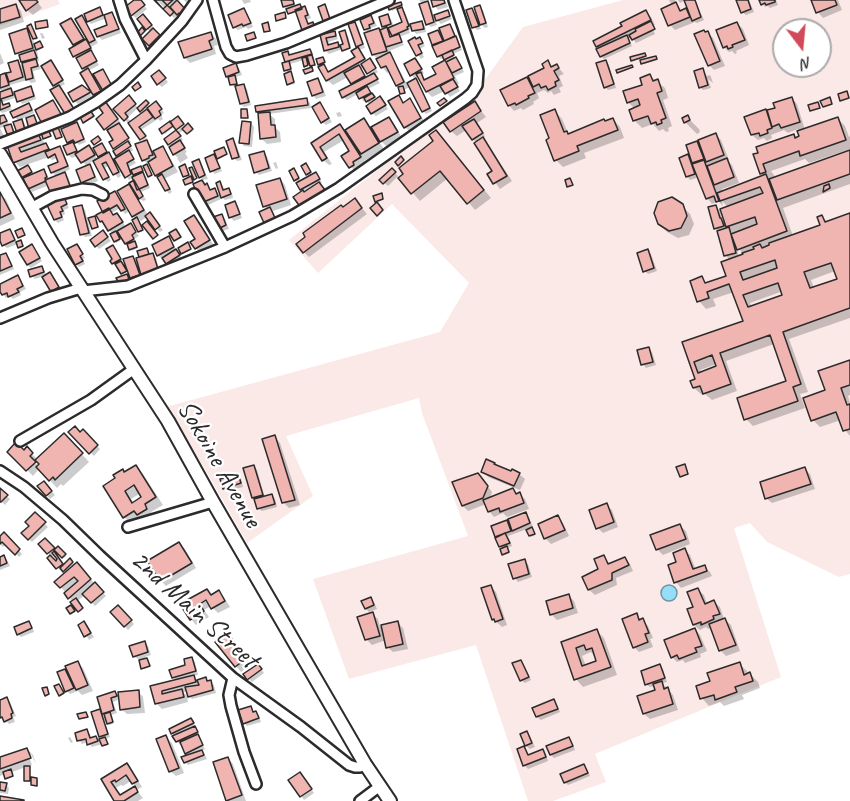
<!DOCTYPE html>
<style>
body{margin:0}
#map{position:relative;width:850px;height:801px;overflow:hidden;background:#fff;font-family:Caveat,sans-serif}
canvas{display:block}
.north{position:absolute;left:772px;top:18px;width:60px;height:60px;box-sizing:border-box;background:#fff;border:2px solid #aaa;border-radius:50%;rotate:164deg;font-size:16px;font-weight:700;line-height:24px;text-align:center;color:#2b2b2b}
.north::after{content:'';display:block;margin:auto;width:21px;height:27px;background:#d1495b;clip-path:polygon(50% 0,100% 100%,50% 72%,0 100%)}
</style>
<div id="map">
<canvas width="850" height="801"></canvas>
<div class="north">N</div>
</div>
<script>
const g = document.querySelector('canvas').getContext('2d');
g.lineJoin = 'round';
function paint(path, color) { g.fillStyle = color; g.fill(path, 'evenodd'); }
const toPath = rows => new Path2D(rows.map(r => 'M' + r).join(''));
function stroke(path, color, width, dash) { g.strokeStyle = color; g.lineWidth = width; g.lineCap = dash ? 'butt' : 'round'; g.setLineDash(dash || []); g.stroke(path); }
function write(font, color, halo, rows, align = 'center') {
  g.font = font + ' Caveat,sans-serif'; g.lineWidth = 4.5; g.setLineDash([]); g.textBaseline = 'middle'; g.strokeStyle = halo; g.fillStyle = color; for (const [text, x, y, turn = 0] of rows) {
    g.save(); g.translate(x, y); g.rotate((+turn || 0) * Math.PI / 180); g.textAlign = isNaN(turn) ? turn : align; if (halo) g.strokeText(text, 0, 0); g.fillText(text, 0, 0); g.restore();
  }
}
paint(toPath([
 [0,0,58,0,60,4,0,26],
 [623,0,850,0,850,574,839,577,767,542,750,523,734,528,781,677,595,754,606,782,553,801,528,801,476,645,349,679,313,579,468,536,422,413,419,398,286,436,313,496,247,543,206,471,166,407,440,332,469,283,392,204,318,273,289,240,476,92,523,27],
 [784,30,820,30,820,66,784,66]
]), '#fbe9e8');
const water = toPath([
 '661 593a8 8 0 1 1 16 0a8 8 0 1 1-16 0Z'
]);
paint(water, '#96ddf8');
stroke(water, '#6b96a6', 1.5);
paint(toPath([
 [22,0,36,0,42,8,33,15,27,10],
 [133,0,139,0,147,9,136,18,132,15,134,2],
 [157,0,176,0,180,4,186,19,179,14,174,18],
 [184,0,198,0,190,7],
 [242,0,250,0,251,2,244,4],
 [282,0,294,0,296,7,301,9,305,8,308,11,311,18,307,20,310,25,313,24,316,27,308,35,297,11,291,14,284,7],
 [419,0,429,0,425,1,431,6,434,16,447,11,452,19,441,24,434,17,437,25,431,27,427,24,423,4],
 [433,0,445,0,448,7,438,10,435,6],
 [669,0,675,0,675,2,674,2,682,11,686,10,692,16,686,0,680,3,678,0,695,0,704,20,697,23,695,22,675,30,670,25,672,5],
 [738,0,749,0,754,12,746,15,742,12],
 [761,0,776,0,778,5,770,8,768,6,765,7],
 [813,0,838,0,842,10,823,18,818,12],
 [15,5,21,11,24,22,0,30,0,10],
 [402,5,403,7,400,8,405,12,410,25,422,22,425,26,426,32,416,34,413,29,409,30,410,33,399,37,404,45,389,51,407,84,416,80,419,84,432,111,426,114,423,111,411,86,404,90,405,94,403,94,390,71,387,73,382,67,378,59,373,55,366,34,369,33,365,29,371,17,374,20,377,26,371,28,372,32,386,29,384,27,380,18,387,15,391,19,394,27,404,23,398,8,392,11,390,7],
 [479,7,483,10,488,27,485,28,478,22,481,29,477,30,474,27,472,10,479,16],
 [99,9,105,17,112,14,115,17,121,33,102,40,98,36,109,26,107,18,91,24,88,21],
 [244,10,247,13,253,27,248,29,246,27,238,30,234,27],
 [646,12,651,17,655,25,651,26,655,34,636,43,632,37,628,39,632,46,604,59,601,56,600,49,597,46],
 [147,19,155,29,153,30,162,39,153,48,144,39,151,32,147,29],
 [85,20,98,43,91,47,93,51,91,53,99,65,88,71,103,94,97,97,82,73,86,71,71,50,76,47,74,44,74,23,86,41,89,39],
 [354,23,358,27,365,48,359,50,368,62,373,64,378,72,374,75,380,83,368,89,376,101,383,102,388,109,376,116,372,113,370,105,366,100,364,102,358,94,347,100,343,97,353,85,348,77,333,85,327,80,322,67,319,64,323,58,326,63,322,65,330,73,357,58,353,52,359,48,357,45],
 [365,67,371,76,367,79,361,69],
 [737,23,743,29,749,45,736,51,737,53,735,54,732,51,729,52,724,47],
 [449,25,453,29,462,50,453,54,454,57,459,62,464,72,455,76,459,84,456,85,460,91,450,97,445,91,432,97,427,92,419,76,414,78,411,75,415,59,424,73,421,75,426,80,438,74,434,68,447,61,445,58,441,59,438,56,429,35,438,31,445,39],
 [31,27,37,39,36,40,32,36,35,45,41,44,43,48,37,51,39,60,37,62,39,65,41,69,33,71,36,82,31,83,28,80,10,85,11,89,10,89,14,94,30,88,34,92,36,99,22,104,18,97,3,102,4,106,8,104,11,108,13,112,29,105,32,108,34,113,20,120,25,124,28,133,21,135,19,122,15,117,11,110,2,113,0,111,0,93,3,93,0,90,0,77,13,73,18,62,21,65,25,64,17,53,26,30,33,37],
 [344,32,348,36,351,46,329,54,326,51,322,37,334,33,338,39,329,42,330,46,337,44,340,46,344,45],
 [40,33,42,33,43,34,45,38,42,39],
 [211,33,216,39,218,45,214,46,216,54,190,63,185,58],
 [708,33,713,38,725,66,714,70,709,65],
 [420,39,425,46,420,49,424,57,421,59,410,41],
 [310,50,313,54,315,66,311,66,307,62,308,67,307,67,304,60,290,64,291,70,288,71,291,74,295,84,290,85,289,84,289,74,285,70,288,63,286,61,288,53,291,56],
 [0,53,4,63,0,65],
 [656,58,658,60,644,64,643,63],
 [606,61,609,65,616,88,608,90,605,87],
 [548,62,553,68,557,66,564,74,559,76,563,86,559,88,561,92,554,95,551,91,548,93,544,90,537,93,539,98,533,102,534,104,523,110,521,108,514,111,509,105,502,91,546,69],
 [236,65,239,68,242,75,236,77,238,87,244,86,247,89,251,105,244,107,241,104,237,85,233,86,230,79,227,76],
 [54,66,65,84,60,87,76,113,69,117,66,113,57,88,54,85],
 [703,70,707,76,710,75,711,77,713,83,708,79,711,88,703,90,700,87],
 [162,75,168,82,162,87,158,84],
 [650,76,665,88,668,98,663,100,672,126,668,128,669,131,666,132,663,129,659,131,653,124,642,128,634,120,635,109,628,102,644,85],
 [318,80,321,83,326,96,316,99,313,95],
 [82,87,92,96,78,104,75,101],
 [129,97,138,108,127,118,132,122,144,113,139,108,146,102,151,107,159,106,164,113,161,115,163,119,160,121,158,119,141,130,148,140,146,141,150,145,153,153,163,148,168,154,178,172,164,179,172,192,169,194,156,175,150,162,147,163,143,160,144,142,129,122,128,123,115,110],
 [399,97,405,103,409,100,415,106,426,124,411,133,405,127,390,102],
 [792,98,797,104,805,130,837,118,845,126,849,137,850,136,850,149,809,163,805,159,771,171,776,178,850,152,850,184,783,208,793,236,821,225,822,216,828,223,850,215,850,318,789,339,808,392,800,394,805,408,753,426,746,419,788,382,774,344,726,361,737,391,712,400,705,394,702,395,694,388,697,380,684,343,744,322,734,292,713,299,716,306,706,309,699,301,702,278,707,284,728,277,730,260,725,255,718,231,715,228,716,207,720,211,722,220,727,226,729,208,722,201,723,206,718,201,712,204,707,198,699,177,690,180,687,176,687,156,694,163,688,146,697,143,702,148,716,135,721,140,729,160,728,161,732,165,739,183,722,189,723,192,764,176,761,174,755,155,793,136,796,139,801,137,798,129,788,133,784,130,771,135,772,138,767,141,764,138,758,140,752,135,746,118,777,108],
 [736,246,745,255,739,257],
 [835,271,839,280,814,288,811,280],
 [783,291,784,296,752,308,750,303],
 [717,364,718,367,702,373,700,370],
 [307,100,310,103,311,108,269,114,275,119,275,127,280,132,281,142,267,144,261,138,259,113,257,111],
 [475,103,486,117,457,136,451,131],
 [108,106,121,123,119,124,131,142,129,144,133,150,129,153,136,163,129,167,131,171,140,167,143,172,141,173,146,177,150,188,141,192,146,200,143,201,137,197,148,215,153,218,163,230,160,232,147,217,141,221,139,219,138,220,143,231,141,232,136,219,130,211,125,214,120,208,112,213,114,217,117,215,121,218,126,228,131,225,139,236,134,239,138,248,132,251,118,230,115,232,120,241,116,243,113,234,101,221,115,193,123,200,128,186,136,193,134,178,129,180,119,165,117,166,121,176,118,178,109,165,105,168,111,180,108,182,105,179,95,160,88,164,93,170,98,181,85,186,82,182,87,167,78,155,72,158,68,155,65,147,71,145,68,142,76,124,80,127,86,142,79,145,77,143,73,144,79,154,92,151,98,160,102,158,99,156,102,145,114,161,120,158,114,148,115,140,105,129,105,113],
 [323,107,332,122,326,125,322,122],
 [555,111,562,119,569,135,613,119,620,127,624,138,584,153,586,158,563,167,556,160,551,139],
 [340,112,342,116,338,117,336,113],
 [4,116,7,120,10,126,12,127,14,134,9,135,6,126,0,128,0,118],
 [687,117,699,129,700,132,697,134,685,122],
 [389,119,394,124,402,138,387,147,379,139,378,140,384,149,364,161,366,163,357,168,358,171,356,173,343,156,351,151,344,140,324,152,332,164,329,165,323,160,313,144,340,126,346,132,364,120,371,129],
 [182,121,186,127,188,125,193,131,189,134,184,129,179,134,183,140,180,142,187,152,185,153,188,158,180,163,177,158,178,158,174,154,172,147,166,140,179,130,175,126,165,134,161,129],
 [251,123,254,127,252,147,244,146,241,142],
 [0,128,5,138,0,140],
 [38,134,43,140,45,144,51,150,60,148,63,151,70,169,63,173,68,177,73,190,56,196,49,185,32,192,29,188,26,180,22,177,28,167,34,175,43,171,47,174,49,180,57,177,52,172,60,163,58,158,52,160,49,157,20,167,15,162,9,146],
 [484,134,485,137,482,139,488,145,512,181,500,189,489,174,494,171,474,140],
 [232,140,236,144,242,160,237,161,234,158],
 [443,140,491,198,475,210,448,178,420,201,400,178],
 [264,153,267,156,272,171,259,175,256,172],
 [214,156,217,159,222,171,215,174,212,171],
 [198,161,202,165,208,179,203,180,200,177],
 [276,162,278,168,276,169,273,163],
 [307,166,312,175,319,177,322,183,320,184,327,194,305,210,304,192,296,180,295,171,301,182,310,177,307,174],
 [392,170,398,176,388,186,381,180],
 [280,179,285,185,291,205,273,211,277,221,268,225,265,222,267,209,264,206],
 [202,182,210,189,211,192,215,190,218,193,221,199,206,206,203,202],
 [220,183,223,186,225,191,228,190,232,193,233,198,225,200,222,197],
 [0,194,6,199,15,219,0,226],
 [64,199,69,208,64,210,65,214,62,216,64,220,58,223,55,220,49,205],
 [235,203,238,206,242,218,234,221,231,218,226,206],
 [360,206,367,214,309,257,304,252,343,209],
 [682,206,690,214,694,224,689,235,678,238,667,232,659,224],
 [82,207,85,210,92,236,85,237,81,234],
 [221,215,225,219,229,229,222,231,219,228],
 [194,217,200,222,214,246,201,254,196,248,197,239],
 [10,230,13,234,17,244,21,242,24,247,20,248,18,244,7,248,3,245,0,235],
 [106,235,111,241,99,249,96,246],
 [168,238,182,259,171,266,164,257,161,258,158,255],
 [77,246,85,258,83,259,85,264,79,267,76,264],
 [35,249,42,261,31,268,28,265],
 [116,251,127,272,123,274,113,263],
 [148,251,149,256,152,255,156,258,160,273,146,277,140,271,142,278,135,281,131,277,133,257,140,264,142,258,140,256],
 [648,251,651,254,657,271,648,274,645,271],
 [6,255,9,258,14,269,0,275,0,257],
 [41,267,45,271,46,276,50,274,53,277,61,291,56,294,44,276,35,279,32,276],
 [18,277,21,280,26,289,20,292,21,295,13,299,10,296,6,298,3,294,0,285],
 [649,349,652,352,656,365,646,368,643,364],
 [850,361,850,395,848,396,850,403,850,436,845,430,841,420,820,427,813,420,826,391],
 [83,431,100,449,94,456,70,432,80,434],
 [64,435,89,462,63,486,61,484,57,488,39,469,33,476,9,452,24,452,27,449,37,459],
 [36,460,41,464,39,467,34,462],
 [275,437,280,443,300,505,289,508,284,503,264,440],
 [494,464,498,467,511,473,519,474,525,479,520,490,488,477,483,471],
 [254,466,257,470,265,498,272,496,275,499,277,507,262,511,258,508,256,500,253,497],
 [136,467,143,474,163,505,151,512,154,517,132,525,124,517,125,474],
 [141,493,143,497,134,503,131,499],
 [805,469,810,474,815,489,772,503,766,498],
 [238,476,241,479,243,487,227,491,224,488],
 [483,480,492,492,490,499,513,490,525,499,529,509,507,517,503,513,494,517,489,511,486,504,468,511,463,506],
 [44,483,55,495,50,499,39,487],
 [0,491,10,499,5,505,0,500],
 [606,505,612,510,618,527,603,533,598,528],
 [35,514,48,527,32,542,23,533,31,526],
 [525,514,529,517,533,527,530,528,535,535,531,537,527,529,508,536,512,546,507,548,510,553,505,555,493,527],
 [558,517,563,523,569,536,551,544,545,538,540,525],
 [680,526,686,531,690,544,663,555,657,549],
 [4,534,22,554,19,557,7,544,3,547,0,544,0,538],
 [45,540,56,551,58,548,66,556,64,558,58,551,51,557,56,563,58,561,64,566,70,560,82,570,106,596,95,606,85,595,77,601,83,609,80,612,66,593,56,582,67,573,63,569,61,571,49,558,51,556,40,544],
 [179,544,185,549,196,568,166,586,161,581],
 [685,550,690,555,696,570,704,566,710,572,712,576,681,588,676,582,678,563],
 [0,555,1,558,4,557,7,560,10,566,0,570],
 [604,557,611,565,625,559,630,564,633,571,616,578,617,585,595,595,589,590,584,577,600,570],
 [524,561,528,564,532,577,518,582,515,578],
 [490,586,496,592,507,625,502,627,493,619],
 [698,590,704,595,707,604,714,602,720,607,724,619,731,625,740,651,726,656,721,651,712,628,708,629,706,627,700,630,694,625,689,610,695,607],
 [207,591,212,596,219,592,224,597,230,607,218,613,211,606,204,610,209,617,196,625,191,619],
 [569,596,574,601,578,613,557,620,551,614],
 [370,599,374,602,377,609,369,612,366,609,363,602],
 [118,607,134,624,128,630,112,612],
 [372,614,378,619,380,627,398,623,403,628,408,649,393,652,387,647,386,640,372,645,366,639],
 [636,615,648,626,653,638,650,639,653,647,639,652,634,647],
 [29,623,32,626,34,632,21,637,18,634],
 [84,623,94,637,89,640,80,625],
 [695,629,700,635,707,651,700,654,701,657,685,663,683,660,677,662,672,657],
 [597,631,604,638,617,675,583,687,576,679,563,643],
 [591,652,598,661,586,666,582,656],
 [232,640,251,664,241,672,236,666],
 [144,642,148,646,151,655,145,657,148,661,150,667,144,669,140,659,138,659,134,656],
 [192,659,195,662,198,675,193,676,198,681,206,679,214,685,216,693,192,699,189,696,188,691,183,692,187,696,188,702,162,709,157,704,152,687,177,681,173,677],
 [521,661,524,665,531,680,525,683,521,680],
 [78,663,83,668,93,691,82,695,78,691,70,694,67,691,65,670,71,677],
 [739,664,747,671,748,675,750,674,758,682,760,688,742,695,744,699,724,706,720,702,709,706,702,698,712,682],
 [659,666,663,669,667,682,662,683,673,695,678,710,650,719,644,714,638,697,657,691,655,686,650,687,646,684],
 [261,669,264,673,252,682,249,679],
 [138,691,143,697,145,713,127,714,121,709,120,699,113,702,117,713,111,715,113,724,109,725,104,720,110,737,106,739,108,745,104,746,103,745,104,739,101,736,93,712,102,710,99,698,115,693,120,698],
 [6,699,10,702,16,716,13,717,15,722,9,724,0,715,0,702],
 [554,701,557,705,560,712,541,720,537,717],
 [250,707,255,713,256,713,259,716,261,722,247,726,244,723],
 [191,720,196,727,195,728,200,736,198,737,205,749,201,751,205,755,207,759,188,765,185,762,190,756,186,753,182,744,180,745,177,741,171,730],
 [87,731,90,734,92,739,96,738,102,744,92,747,88,742,82,744,79,740],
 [527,732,530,736,535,747,530,749,526,746,522,735],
 [70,737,73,742,71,743,68,738],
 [166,737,172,743,184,773,176,776,170,771],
 [569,739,572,742,575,750,554,758,551,755,548,747],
 [524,747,527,751,529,756,543,751,546,754,548,761,528,769,524,765],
 [27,749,33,755,36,764,31,754,28,754,32,765,28,766,30,769,30,779,37,779,38,780,38,786,33,786,32,782,25,781,26,767,12,772,13,775,6,777,5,774,0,776,0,758],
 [228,758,233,764,246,801,229,801,227,800],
 [127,765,132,771,142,787,136,790,143,798,138,801,116,801,103,780],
 [131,781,136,787,121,796,116,788,121,785,123,786],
 [584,766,587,769,590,776,568,785,565,782],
 [303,777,314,793,304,800,290,780],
 [0,784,6,785,9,788,8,794,0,793]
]), '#0003');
const building = toPath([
 [19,0,36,0,38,2,26,11,19,0],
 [134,0,141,0,145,5,131,16,125,7,134,0],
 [154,0,162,0,174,12,170,16,154,0],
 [155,0,173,0,163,9,155,0],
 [177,0,187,11,182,17,179,13,177,15,170,7,177,0],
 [281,0,293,0,294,4,283,7,281,0],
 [431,0,444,0,445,3,433,7,431,0],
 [684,0,695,0,701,17,692,21,684,0],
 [736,0,748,0,751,9,741,13,736,0],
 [759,0,775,0,775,2,766,5,765,3,761,5,759,0],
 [811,0,835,0,837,5,816,13,811,0],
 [428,1,434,22,426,25,419,4,428,1],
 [401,2,402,5,389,10,388,6,401,2],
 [676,2,680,11,686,8,690,17,668,26,661,9,676,2],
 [16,4,20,17,0,23,0,9,16,4],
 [300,4,302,9,288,14,286,9,300,4],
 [325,4,330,19,323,21,318,7,325,4],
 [480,5,486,23,480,25,474,7,480,5],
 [305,6,308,15,305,16,308,24,313,22,315,28,303,33,295,10,305,6],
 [100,7,103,15,87,22,84,14,100,7],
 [402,7,409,26,407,27,408,29,392,36,388,28,402,22,397,9,402,7],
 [244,8,251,23,243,26,242,24,233,28,228,15,244,8],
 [472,8,479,26,472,28,466,10,472,8],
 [448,10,450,16,436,21,434,15,448,10],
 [646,10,651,20,596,47,593,41,622,26,620,23,646,10],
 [112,12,119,29,97,37,94,30,107,25,104,15,112,12],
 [285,12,286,18,276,21,275,15,285,12],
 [143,14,152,25,146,30,137,19,143,14],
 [388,14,391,24,382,27,379,17,388,14],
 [82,15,95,40,89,43,75,19,82,15],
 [371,15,374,23,369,25,370,28,364,30,360,20,371,15],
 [71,18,84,39,73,45,60,24,71,18],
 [47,20,48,27,36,29,35,22,47,20],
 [422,21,424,29,412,31,410,24,422,21],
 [651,21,655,29,632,40,629,35,636,31,635,29,651,21],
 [268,22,270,31,264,32,262,24,268,22],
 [355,22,363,44,356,47,348,24,355,22],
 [737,22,745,40,732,45,733,47,728,49,727,46,723,48,716,30,737,22],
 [31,24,37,38,33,39,27,26,31,24],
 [450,24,455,36,444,41,439,28,450,24],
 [142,27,145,31,140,36,137,33,142,27],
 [387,27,390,37,399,34,402,42,386,47,380,30,387,27],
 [27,28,33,48,15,54,9,34,27,28],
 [153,28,160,35,149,46,142,39,153,28],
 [379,28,387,51,372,55,364,33,379,28],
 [345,30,350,48,342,51,340,45,343,44,339,32,345,30],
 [438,30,443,41,432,45,428,34,438,30],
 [704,30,705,32,708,31,720,61,708,66,694,34,704,30],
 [335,31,336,36,326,38,328,45,338,42,339,47,324,51,320,35,335,31],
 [211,32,213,39,209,41,212,49,184,58,178,42,211,32],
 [254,32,256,38,247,41,245,35,254,32],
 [627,35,630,43,600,57,596,49,627,35],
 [456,36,460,47,437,57,432,46,456,36],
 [415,37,416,39,420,37,423,43,418,45,422,53,416,56,408,41,415,37],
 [86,39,91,48,73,57,69,49,86,39],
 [40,41,43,47,36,50,34,44,40,41],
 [358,47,365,59,326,81,318,67,324,64,328,72,355,57,351,51,358,47],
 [310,49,312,54,285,62,282,53,288,51,289,55,310,49],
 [34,50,37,58,21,62,19,55,34,50],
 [91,50,97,61,82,69,76,58,91,50],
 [452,50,454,55,444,60,442,55,452,50],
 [390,52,404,82,396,86,386,66,381,68,376,59,390,52],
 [645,53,646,56,631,61,630,57,645,53],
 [312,55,315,65,310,66,307,56,312,55],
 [656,56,657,59,641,64,640,60,656,56],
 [306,57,308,65,304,67,302,58,306,57],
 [323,57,325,62,318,65,316,59,323,57],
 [456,57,462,68,452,73,446,62,456,57],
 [370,58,376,68,367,74,361,64,370,58],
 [415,58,422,69,410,76,404,64,415,58],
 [36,59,38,66,31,68,33,78,26,80,22,63,36,59],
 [18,60,23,77,9,82,6,73,11,72,8,63,18,60],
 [51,60,63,80,53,86,41,66,51,60],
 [445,60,454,78,426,92,416,74,421,72,424,80,436,74,432,67,445,60],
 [548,60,551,67,557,64,559,68,554,71,559,80,555,82,556,86,548,90,546,86,541,88,539,84,533,87,528,76,544,68,542,64,548,60],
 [606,60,614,84,604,88,596,63,606,60],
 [289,61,291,69,284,71,282,63,289,61],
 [236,63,239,72,226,77,223,68,236,63],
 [359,65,365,76,351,84,344,73,359,65],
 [632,65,633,67,617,73,616,70,632,65],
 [312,67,313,71,305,74,303,70,312,67],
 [88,68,101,91,93,95,80,73,88,68],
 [703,68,708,85,699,88,694,71,703,68],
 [103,69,112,86,103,91,93,74,103,69],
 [159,70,166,78,157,85,151,76,159,70],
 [291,71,294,82,287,85,284,74,291,71],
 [5,73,9,85,0,88,0,75,5,73],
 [374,73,378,79,342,98,339,91,374,73],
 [650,74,653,81,658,79,662,91,657,93,666,118,661,120,662,123,657,125,656,122,651,124,648,116,633,121,629,110,640,105,638,99,627,103,623,91,642,85,640,78,650,74],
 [235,75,237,84,230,85,228,77,235,75],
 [527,77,535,93,528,96,529,98,516,105,515,103,508,106,500,90,527,77],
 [318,78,323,92,312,96,307,82,318,78],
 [416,78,430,108,422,112,407,83,416,78],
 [453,79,458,87,445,94,440,86,453,79],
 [138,82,141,87,135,91,132,87,138,82],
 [244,84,249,102,240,104,235,86,244,84],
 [59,85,74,109,65,114,50,90,59,85],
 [82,85,91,92,73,102,68,93,82,85],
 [31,86,34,96,17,102,14,92,31,86],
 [367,86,371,93,359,99,356,93,367,86],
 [403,86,405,93,400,94,398,87,403,86],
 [11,88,13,95,1,99,3,105,9,103,10,106,0,110,0,92,11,88],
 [847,91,849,98,840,101,838,94,847,91],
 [372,93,375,97,366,102,364,98,372,93],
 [129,95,136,104,125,113,128,117,124,121,113,109,129,95],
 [399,95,403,103,410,98,421,118,404,128,388,101,399,95],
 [380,96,386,105,371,114,366,106,380,96],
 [792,97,800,122,781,128,779,124,772,127,767,110,775,108,773,103,792,97],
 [830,97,832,104,823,107,820,101,830,97],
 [307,98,308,105,256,112,255,106,307,98],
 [444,98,447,101,440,106,437,103,444,98],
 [53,100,61,114,42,124,35,110,53,100],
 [146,100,149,103,140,112,137,108,146,100],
 [105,101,118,119,104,130,96,119,103,113,98,106,105,101],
 [156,101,162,109,159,111,161,115,155,119,147,108,156,101],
 [475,101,481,111,450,132,443,122,475,101],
 [320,102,329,118,321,123,312,107,320,102],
 [818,102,820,108,810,111,808,105,818,102],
 [29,103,32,110,13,118,10,112,29,103],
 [147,109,153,117,139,127,146,136,140,140,128,123,147,109],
 [241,109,247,109,248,118,241,118,241,109],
 [555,109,564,132,567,131,568,134,604,119,605,121,613,118,618,130,577,146,579,151,554,161,546,140,549,138,540,115,555,109],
 [766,109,772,128,767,130,768,133,760,136,759,133,751,135,744,117,766,109],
 [90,110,94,116,83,123,80,117,90,110],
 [270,112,271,125,275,125,276,137,260,139,258,113,270,112],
 [4,115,7,121,0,124,0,116,4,115],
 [34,115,38,126,29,129,26,118,34,115],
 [688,115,690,120,684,123,682,118,688,115],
 [178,116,184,124,176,130,170,122,178,116],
 [389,117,398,132,380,142,371,127,389,117],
 [838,117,846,140,800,156,799,151,763,164,766,172,760,174,753,154,758,153,756,147,794,134,795,138,799,136,797,131,838,117],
 [364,118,379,143,361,154,345,130,364,118],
 [22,119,25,130,17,133,13,122,22,119],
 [474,119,483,133,472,140,462,126,474,119],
 [170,121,173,126,162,134,159,129,170,121],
 [242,121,251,122,249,144,239,143,242,121],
 [77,122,84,139,75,143,73,140,67,143,61,129,77,122],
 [119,123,129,138,113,149,109,142,113,140,107,130,119,123],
 [188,123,193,129,187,134,182,129,188,123],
 [11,124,14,133,7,134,4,126,11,124],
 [340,124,361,157,353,162,354,165,349,168,341,156,349,151,339,134,320,147,327,158,322,161,311,143,340,124],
 [58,127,62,137,56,139,52,129,58,127],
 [48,129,51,136,43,139,41,132,48,129],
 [176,130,181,136,168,145,164,139,176,130],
 [436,130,484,190,467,204,440,171,411,194,398,178,403,174,399,168,433,141,429,135,436,130],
 [38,133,41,140,19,148,21,152,46,143,49,149,13,163,7,145,38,133],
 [716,133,724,155,706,162,698,140,716,133],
 [98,136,101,140,94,145,91,141,98,136],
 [483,137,507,176,493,184,487,174,492,171,474,143,483,137],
 [233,138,239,157,232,159,226,141,233,138],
 [147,140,153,155,149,156,149,158,142,161,135,144,147,140],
 [180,140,185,148,173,155,169,147,180,140],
 [128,141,131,146,116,156,113,151,128,141],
 [697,141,704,159,692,163,686,145,697,141],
 [73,142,77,151,67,155,63,146,73,142],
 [102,143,107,152,98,157,93,148,102,143],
 [89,145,95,155,81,163,75,154,89,145],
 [60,146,68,166,51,173,48,166,58,162,55,154,48,158,45,152,60,146],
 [163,146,173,166,155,176,148,162,156,157,153,151,163,146],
 [224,147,227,154,217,159,214,151,224,147],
 [129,150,134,159,127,163,131,174,125,178,114,159,129,150],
 [850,150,850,174,777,200,769,179,850,150],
 [264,151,269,168,254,173,249,155,264,151],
 [109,152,119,172,113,175,106,162,102,164,109,177,103,180,93,161,109,152],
 [214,154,220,168,210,172,205,158,214,154],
 [688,154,695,174,686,177,679,158,688,154],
 [401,156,404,160,398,166,395,162,401,156],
 [727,158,734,177,714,185,707,166,727,158],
 [199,159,205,175,199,178,192,162,199,159],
 [704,160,719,201,716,202,714,196,706,199,692,164,704,160],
 [306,163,311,172,306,175,301,166,306,163],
 [90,164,95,177,81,183,76,170,90,164],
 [147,164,152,175,148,177,143,166,147,164],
 [185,164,189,175,183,177,179,167,185,164],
 [28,165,32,172,21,178,17,171,28,165],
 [141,166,143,171,133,175,131,170,141,166],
 [192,167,197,178,194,180,189,168,192,167],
 [294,168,299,178,294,181,289,171,294,168],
 [392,168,396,172,383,184,379,180,392,168],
 [44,169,47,177,45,178,46,181,28,189,23,178,44,169],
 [65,172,70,186,51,194,45,180,65,172],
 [143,172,148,185,137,190,132,177,143,172],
 [316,172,320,179,300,190,296,183,316,172],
 [162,174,170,189,165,191,157,177,162,174],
 [766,174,787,231,737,250,731,234,757,224,755,217,726,227,720,209,763,193,760,187,720,201,717,193,766,174],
 [191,176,193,182,185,185,183,180,191,176],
 [280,178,287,199,263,207,256,185,280,178],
 [570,178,573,185,567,187,565,180,570,178],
 [134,180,143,196,139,199,129,183,134,180],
 [202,180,205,185,207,183,210,190,215,188,218,196,201,203,193,184,202,180],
 [220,181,223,190,229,188,231,194,221,198,216,183,220,181],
 [319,182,325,190,301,208,293,197,303,190,304,192,319,182],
 [129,184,144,210,132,217,117,191,129,184],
 [829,184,830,188,823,192,824,186,829,184],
 [115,191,125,209,121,211,117,205,103,213,97,201,115,191],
 [0,192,11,213,0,218,0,192],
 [382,193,383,199,375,202,373,196,382,193],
 [64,197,67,204,61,207,63,211,60,212,62,217,54,220,47,205,64,197],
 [672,197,683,204,687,216,681,228,669,231,658,224,654,213,658,202,672,197],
 [355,198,362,208,303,253,296,244,305,237,303,233,341,205,343,207,355,198],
 [235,201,240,214,229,218,225,205,235,201],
 [377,202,383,210,377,216,370,208,377,202],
 [82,205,89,233,80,235,73,207,82,205],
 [716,205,720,218,721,218,724,226,714,229,708,207,716,205],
 [270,207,275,218,264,223,259,212,270,207],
 [109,208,113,215,117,213,123,222,108,231,102,221,100,222,96,215,109,208],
 [150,212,160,226,155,230,145,216,150,212],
 [850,213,850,308,783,332,801,384,793,387,798,401,744,420,737,398,786,381,770,335,720,353,731,384,703,394,700,386,693,388,690,381,695,379,682,342,743,321,729,284,707,292,709,298,697,302,690,281,702,276,705,283,726,276,721,262,743,254,742,253,754,249,753,247,760,244,762,248,769,245,769,243,820,225,817,217,822,215,825,222,850,213],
 [775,260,777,268,743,280,740,272,775,260],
 [831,263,837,279,810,288,804,272,831,263],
 [778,283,782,295,748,307,743,295,778,283],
 [712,355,716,366,698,373,694,362,712,355],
 [222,214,226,225,218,229,213,217,222,214],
 [194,215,210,240,195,249,190,242,195,239,184,221,194,215],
 [95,216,98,227,92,229,88,218,95,216],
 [137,217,143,230,138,232,132,220,137,217],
 [147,221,158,235,153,239,142,225,147,221],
 [131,223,136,232,132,235,134,239,125,244,117,231,131,223],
 [729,227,736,253,724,256,717,231,729,227],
 [22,228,25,235,18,238,15,231,22,228],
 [10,229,15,240,2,246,0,241,0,233,10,229],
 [176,229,181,237,174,241,169,233,176,229],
 [103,230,108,237,95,247,90,240,103,230],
 [116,231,120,239,114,242,110,234,116,231],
 [169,236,174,247,157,256,152,245,169,236],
 [21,240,23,246,18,248,16,242,21,240],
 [135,241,137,247,129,250,127,244,135,241],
 [188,242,191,249,181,254,178,248,188,242],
 [32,244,40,258,27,265,19,252,32,244],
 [77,244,83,254,80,256,83,261,75,265,67,249,77,244],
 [113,245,121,259,112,264,110,261,112,259,106,249,113,245],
 [147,248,149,254,139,257,137,251,147,248],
 [176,249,180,255,166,264,162,258,176,249],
 [648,249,654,268,643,272,637,253,648,249],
 [6,253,12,266,0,271,0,255,6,253],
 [153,253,158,269,141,275,136,258,153,253],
 [133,256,140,275,130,278,123,259,133,256],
 [121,261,127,271,121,274,115,264,121,261],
 [42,266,44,272,30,277,28,270,42,266],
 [50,272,59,287,51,292,42,277,50,272],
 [127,274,129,279,119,283,116,278,127,274],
 [18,275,23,286,17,289,19,292,8,297,7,293,2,295,0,292,0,284,18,275],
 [649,347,653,362,641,365,637,350,649,347],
 [850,360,850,385,841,388,847,405,850,404,850,429,843,431,836,412,811,421,803,398,825,390,818,371,850,360],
 [75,426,80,432,83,429,98,445,89,454,68,432,75,426],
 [64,433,83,453,55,480,53,477,49,481,36,467,39,464,35,460,64,433],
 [275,435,295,500,282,503,262,439,275,435],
 [16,442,24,450,27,446,33,453,30,456,36,462,26,471,7,452,16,442],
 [486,459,495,463,494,464,511,471,512,469,520,473,514,486,481,472,486,459],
 [685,464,688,474,680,477,676,467,685,464],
 [136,465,156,497,145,504,147,509,137,515,134,511,123,518,103,486,115,478,113,475,123,469,124,472,136,465],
 [134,485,141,497,132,503,125,491,134,485],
 [254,465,263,495,252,498,243,468,254,465],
 [805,467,811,484,765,499,760,482,805,467],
 [478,473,488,486,483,498,462,506,452,482,478,473],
 [238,474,241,483,223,489,220,479,238,474],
 [44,481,52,491,46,496,37,486,44,481],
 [0,488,8,495,1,502,0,502,0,488],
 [513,488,516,494,520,492,524,503,500,512,499,508,488,512,483,500,513,488],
 [272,494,275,504,257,509,254,499,272,494],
 [607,503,614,522,596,529,589,510,607,503],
 [35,512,46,522,28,540,21,533,29,526,25,522,35,512],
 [526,512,530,523,512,531,508,519,526,512],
 [558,515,565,530,544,539,538,524,558,515],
 [507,520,511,531,495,537,491,526,507,520],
 [680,524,686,539,656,550,650,535,680,524],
 [532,527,535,534,529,536,526,530,532,527],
 [4,532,20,549,15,555,2,542,0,544,0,536,4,532],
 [505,533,510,543,499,547,495,538,505,533],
 [45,538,55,548,47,554,38,544,45,538],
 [179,542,192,563,160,582,147,561,179,542],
 [58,546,66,554,62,558,54,550,58,546],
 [507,546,509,552,502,555,500,549,507,546],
 [685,548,693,569,705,565,707,571,674,583,668,565,676,562,673,553,685,548],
 [54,551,63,564,56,569,47,558,50,555,56,561,57,559,52,553,54,551],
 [4,555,7,563,0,566,0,557,4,555],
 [604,555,608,564,625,557,629,565,612,573,612,580,588,590,582,577,598,569,594,559,604,555],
 [70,558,73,562,63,572,60,568,70,558],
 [525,559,529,574,513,579,508,564,525,559],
 [77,562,91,579,68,599,64,593,78,581,74,577,60,588,54,582,77,562],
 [95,582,104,592,91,603,82,594,95,582],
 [491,585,503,619,495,622,494,619,492,620,481,588,491,585],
 [698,588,705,604,714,600,720,614,713,616,714,619,701,625,701,622,693,625,687,609,693,607,687,592,698,588],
 [207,589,211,595,219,590,225,601,211,609,206,600,200,604,204,611,190,620,183,609,190,605,187,600,207,589],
 [569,594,573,608,550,615,546,601,569,594],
 [371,597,374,605,365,609,361,601,371,597],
 [76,598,83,608,78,612,70,602,76,598],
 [71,605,75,611,70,614,66,608,71,605],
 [118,605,132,620,124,627,110,612,118,605],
 [373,612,380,636,365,640,357,617,373,612],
 [637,613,639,620,643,618,649,633,645,634,648,642,633,648,622,619,637,613],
 [725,618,736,645,719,651,709,624,725,618],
 [29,621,32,628,17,635,14,627,29,621],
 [84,621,91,633,84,637,78,625,84,621],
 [398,621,403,644,386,648,381,625,398,621],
 [695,628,702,646,695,648,697,652,679,659,677,655,671,658,664,640,695,628],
 [597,629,611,667,574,680,561,642,597,629],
 [584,645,586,650,592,648,596,661,582,666,576,648,584,645],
 [227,633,247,658,235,667,215,642,227,633],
 [145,641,148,652,133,657,129,646,145,641],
 [192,657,196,671,172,678,169,670,185,665,184,659,192,657],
 [147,658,150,666,141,669,139,660,147,658],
 [521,660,529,677,520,681,512,663,521,660],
 [78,661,88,685,76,690,65,666,78,661],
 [740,662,744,675,750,672,753,681,735,687,737,692,715,700,714,695,700,699,696,686,710,681,707,673,740,662],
 [258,664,262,669,247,680,243,674,258,664],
 [660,664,665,678,645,685,641,671,660,664],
 [65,669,74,688,65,692,57,672,65,669],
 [194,675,196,682,162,691,162,694,182,689,184,697,155,704,150,686,194,675],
 [206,677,207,681,211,680,213,690,188,697,185,687,199,685,197,680,206,677],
 [662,681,664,689,668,687,673,704,643,714,637,696,655,690,653,684,662,681],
 [59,684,64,693,59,696,54,686,59,684],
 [47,687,49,694,45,696,42,688,47,687],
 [139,690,140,707,120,710,118,692,139,690],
 [115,691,117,696,111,698,114,710,102,714,97,697,115,691],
 [7,697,13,713,11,714,12,718,4,722,2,717,0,718,0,700,7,697],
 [554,699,558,709,536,717,532,708,554,699],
 [251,706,253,712,256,711,259,718,243,724,238,710,251,706],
 [100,709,108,734,99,737,91,712,100,709],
 [86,712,88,717,79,719,77,714,86,712],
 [110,712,113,722,107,724,104,714,110,712],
 [191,718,194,723,171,734,169,729,191,718],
 [195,726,198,732,176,742,172,736,195,726],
 [87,729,90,738,96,736,98,741,87,745,86,739,77,741,75,733,87,729],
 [527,731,532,743,525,746,520,734,527,731],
 [198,734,203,745,185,754,180,742,198,734],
 [166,735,179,768,169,772,156,739,166,735],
 [105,737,108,744,102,746,99,739,105,737],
 [569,737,573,746,550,755,546,746,569,737],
 [524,746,528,755,543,749,546,757,523,766,517,749,524,746],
 [27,748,31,758,0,769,0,757,27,748],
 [202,750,204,755,184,763,181,757,202,750],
 [228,757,242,795,226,801,213,762,228,757],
 [127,763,138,781,132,784,126,775,116,782,115,780,111,782,120,795,135,786,138,792,124,801,114,801,101,779,127,763],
 [584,764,588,773,564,783,560,774,584,764],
 [24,766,30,766,30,781,24,781,24,766],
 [11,769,13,776,5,779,3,772,11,769],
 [300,772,312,789,300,797,288,780,300,772],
 [31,777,37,778,37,786,31,785,31,777],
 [0,782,7,783,5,791,0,790,0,782],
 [0,796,24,800,24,801,0,801,0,796]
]);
paint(building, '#f1b5b1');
stroke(building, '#2b2b2b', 1.5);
const street = toPath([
 [119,0,125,19,146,60],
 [213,0,226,47,230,54,236,57,247,55,286,43,389,0],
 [0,144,70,117,96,102,120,85,146,60,182,21,197,0],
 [194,194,225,247],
 [31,208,53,196,82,189,93,190,103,195],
 [83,291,128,286,225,247,292,216,339,188,465,99,472,93,477,85,478,71,454,0],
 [0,318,48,298,81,288],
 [20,441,91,400,134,369],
 [0,471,24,487,63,520,100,556,233,678,301,727,349,765,355,767,360,767,365,764],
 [128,527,213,502],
 [233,678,229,695,231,706,244,752,256,784],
 [360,801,380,786]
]);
const secondary = toPath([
 [0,154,52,243,168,421,213,502,365,764,390,801]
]);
stroke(street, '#2b2b2b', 14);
stroke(secondary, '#2b2b2b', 16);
stroke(street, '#fff', 9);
stroke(secondary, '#fff', 12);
write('28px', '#2b2b2b', '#fff', [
 ["Sokoine Avenue",219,464,60],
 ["2nd Main Street",194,610,42]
]);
</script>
